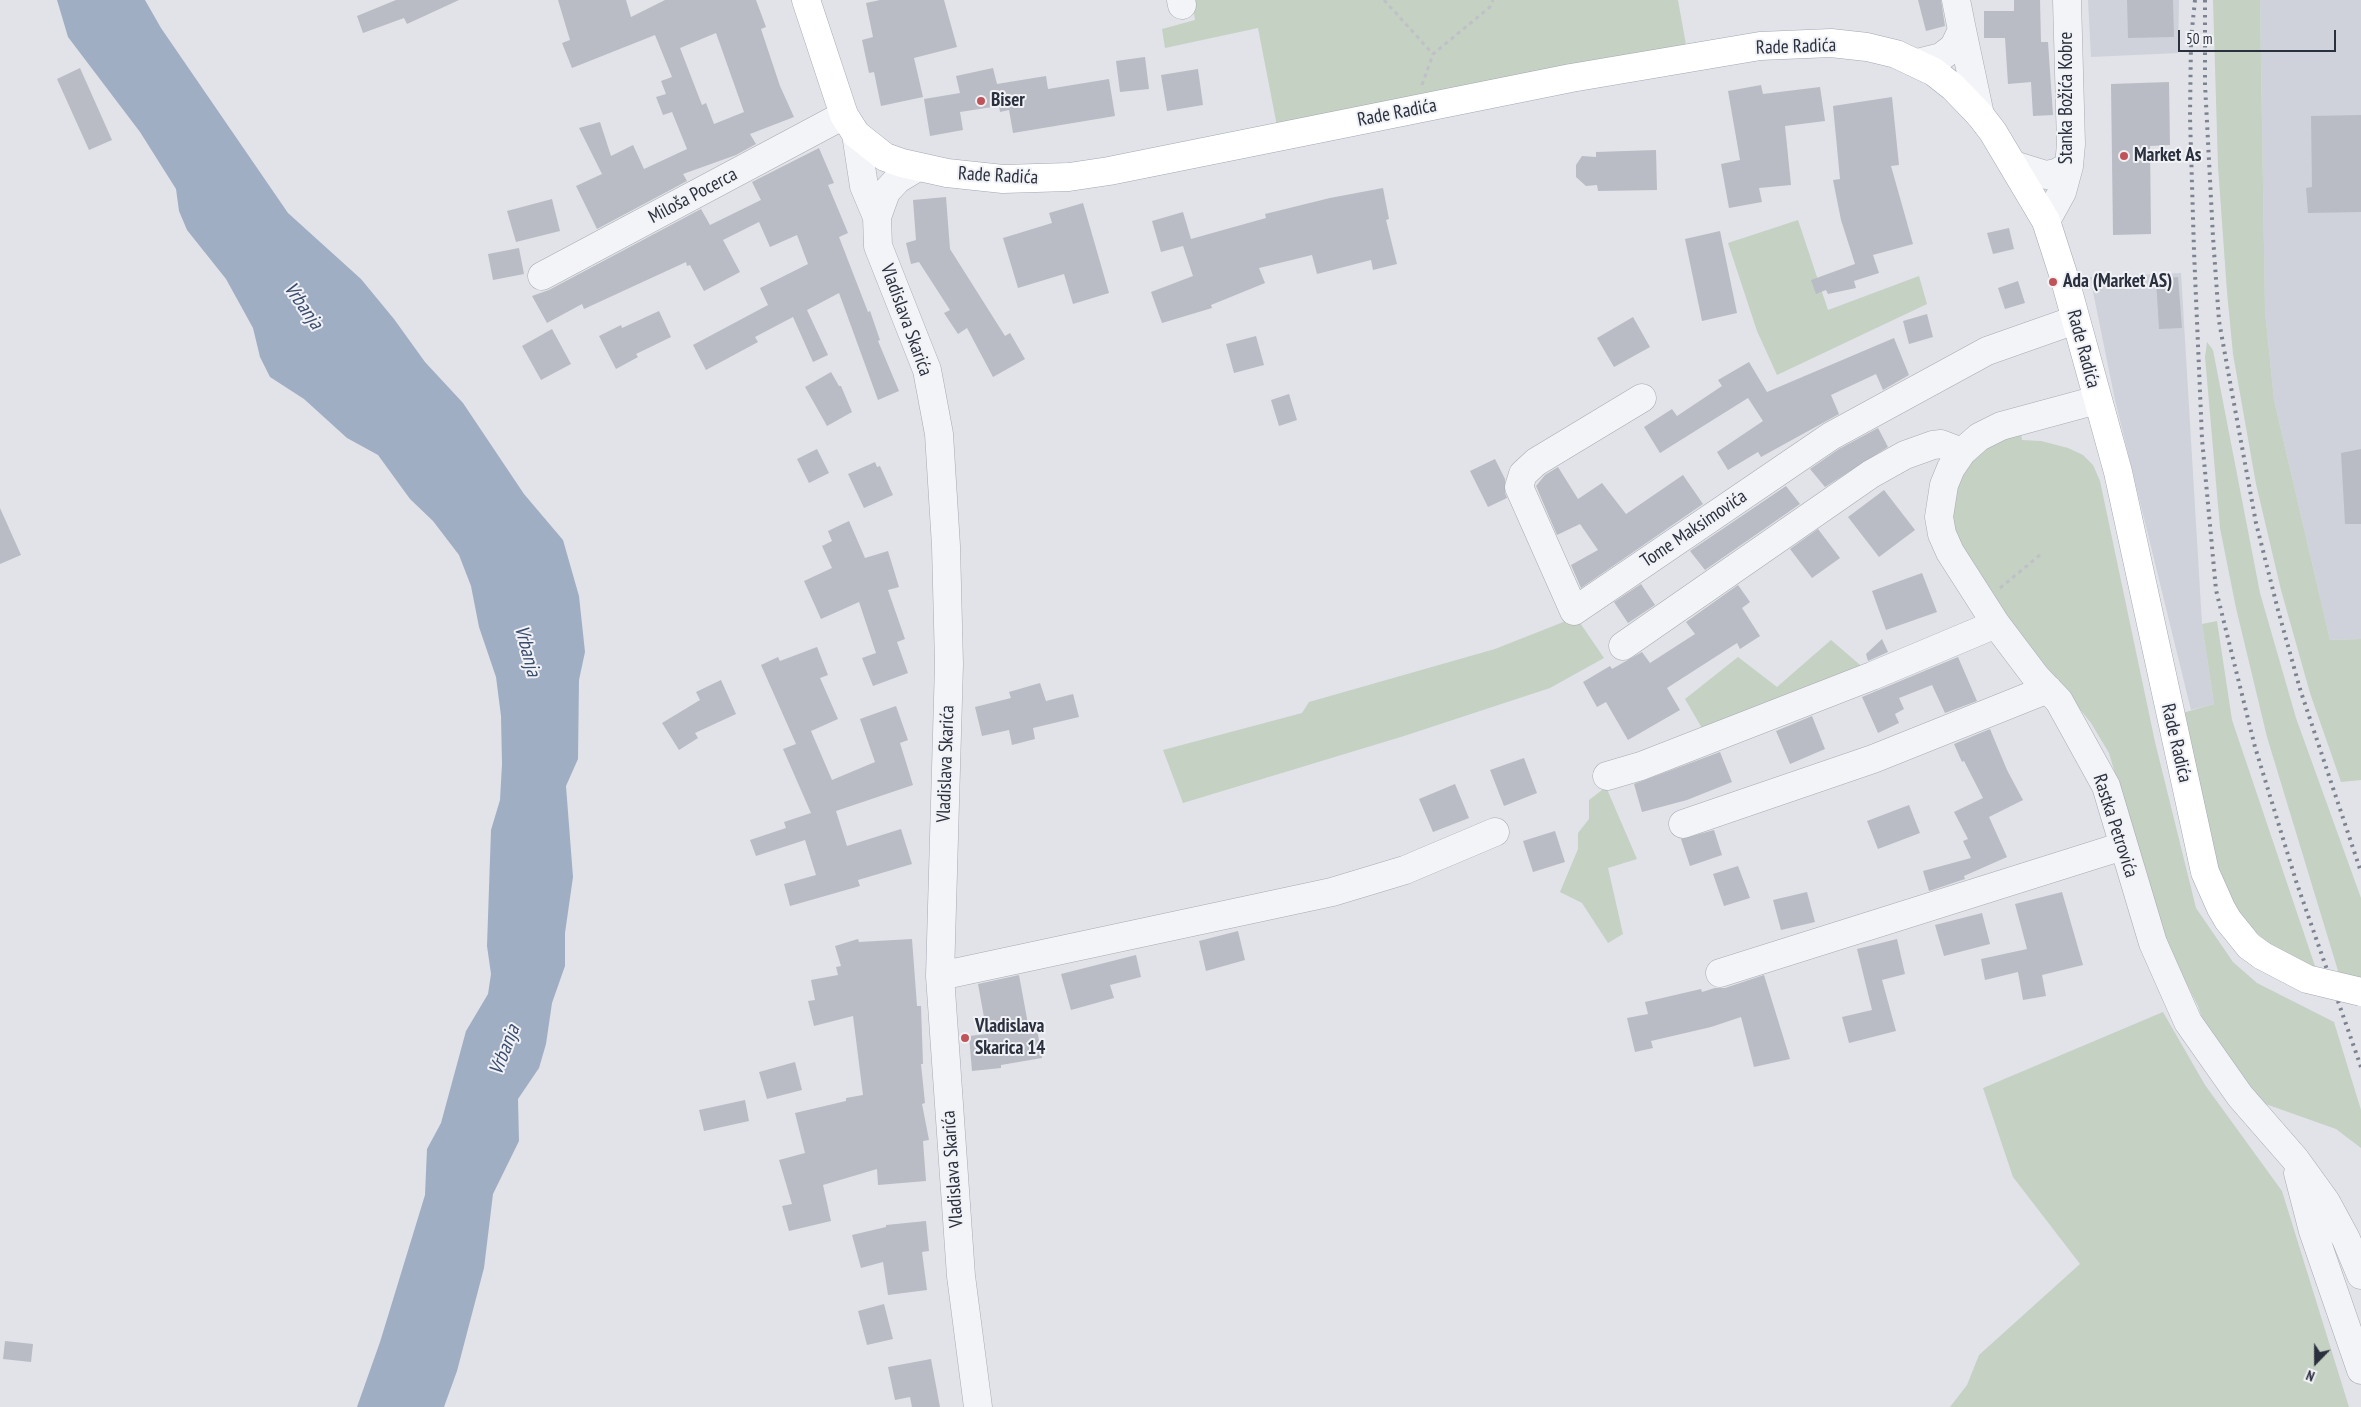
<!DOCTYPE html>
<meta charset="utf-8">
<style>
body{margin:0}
#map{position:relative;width:2361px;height:1407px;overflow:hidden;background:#e1e3e8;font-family:"PT Sans Narrow",sans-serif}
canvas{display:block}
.north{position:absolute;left:2291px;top:1337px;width:50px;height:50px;-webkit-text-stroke:4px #f1f2f6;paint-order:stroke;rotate:202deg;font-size:14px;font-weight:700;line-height:20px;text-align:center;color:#2b303e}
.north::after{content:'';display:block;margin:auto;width:18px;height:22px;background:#2b303e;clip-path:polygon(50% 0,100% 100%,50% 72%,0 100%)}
.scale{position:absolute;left:2178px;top:30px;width:158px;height:22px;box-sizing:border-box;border:2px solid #2b303e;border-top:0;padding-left:6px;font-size:15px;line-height:18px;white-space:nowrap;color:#2b303e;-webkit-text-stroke:4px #f1f2f6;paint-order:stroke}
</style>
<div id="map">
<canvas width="2361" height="1407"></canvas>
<div class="north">N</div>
<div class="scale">50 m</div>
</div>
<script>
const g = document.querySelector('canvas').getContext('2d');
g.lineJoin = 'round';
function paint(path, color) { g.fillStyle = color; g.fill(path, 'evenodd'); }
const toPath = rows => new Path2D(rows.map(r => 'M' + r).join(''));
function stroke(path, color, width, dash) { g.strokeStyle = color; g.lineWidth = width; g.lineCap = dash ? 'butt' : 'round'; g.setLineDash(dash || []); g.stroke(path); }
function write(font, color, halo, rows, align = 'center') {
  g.font = font + ' "PT Sans Narrow",sans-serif'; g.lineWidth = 4; g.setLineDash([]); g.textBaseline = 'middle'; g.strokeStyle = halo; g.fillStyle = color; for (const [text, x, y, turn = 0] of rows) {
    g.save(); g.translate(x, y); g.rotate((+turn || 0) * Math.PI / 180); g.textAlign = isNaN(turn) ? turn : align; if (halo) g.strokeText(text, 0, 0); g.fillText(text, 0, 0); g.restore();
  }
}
paint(toPath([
 [2088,0,2179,0,2178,53,2091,57],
 [2260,0,2361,0,2361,639,2330,640,2274,400,2265,311],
 [2181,273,2202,624,2214,704,2191,710,2115,400,2090,277]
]), '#cfd2da');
paint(toPath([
 [1192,0,1678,0,1686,45,1277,126,1258,28,1165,48,1162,29,1195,20],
 [2213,0,2260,0,2265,311,2274,400,2330,640,2361,639,2361,780,2341,782,2310,693,2281,590,2256,484,2233,354,2227,292,2218,166],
 [1798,220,1828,310,1919,276,1927,304,1777,375,1757,331,1728,243],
 [2207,342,2213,350,2260,593,2296,718,2361,898,2361,978,2339,974,2267,737,2236,608,2220,528,2205,357],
 [2021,434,2022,440,2041,441,2068,448,2083,455,2093,465,2100,481,2155,742,2196,908,2233,962,2257,983,2334,1022,2361,1110,2361,1148,2336,1129,2260,1102,2206,1030,2198,1006,2164,941,2109,753,2091,723,1989,595,1955,537,1951,499,1965,467,1983,450,2004,438],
 [1576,617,1604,658,1550,688,1404,736,1183,803,1163,750,1302,713,1309,702,1495,649],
 [2217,621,2232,720,2316,969,2276,949,2247,925,2229,901,2212,862,2179,714,2214,704,2202,624],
 [1831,640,1866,670,1706,735,1685,699,1738,657,1777,687],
 [1606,787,1637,859,1608,868,1623,934,1608,943,1582,903,1560,892,1578,849,1578,833,1589,819,1589,800],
 [2163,1012,2205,1085,2282,1191,2349,1407,1950,1407,1967,1385,1979,1355,2080,1264,2013,1177,1983,1088]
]), '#c5d1c3');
paint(toPath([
 [57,0,145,0,161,28,288,213,361,279,394,319,425,362,463,403,524,494,563,540,579,596,585,652,579,680,578,759,566,786,573,877,565,933,565,966,552,1003,546,1044,539,1068,518,1099,519,1141,493,1194,484,1268,457,1371,444,1407,357,1407,380,1342,425,1195,427,1149,441,1123,466,1031,488,994,491,974,487,946,491,830,500,800,502,764,501,716,496,677,479,627,471,586,459,555,433,521,410,499,378,455,347,438,304,399,270,377,260,357,253,328,226,279,187,230,179,211,176,189,140,132,68,37]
]), '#a0aec4');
paint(toPath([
 [396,0,459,0,407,24,404,18,363,33,357,16],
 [558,0,626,0,631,17,665,0,756,0,766,27,761,29,780,86,794,117,750,134,756,144,736,155,683,174,687,181,597,229,576,186,602,174,579,128,600,122,611,156,633,145,644,169,687,149,672,112,663,115,656,97,666,94,661,81,672,77,655,35,572,68,562,43,570,40],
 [716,33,744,112,714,124,706,103,702,105,680,48],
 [880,0,944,0,957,47,914,58,923,97,881,106,874,72,869,73,862,40,873,37,866,3],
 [1918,0,1941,0,1945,26,1926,31],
 [2014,0,2040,0,2041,42,2048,42,2053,115,2033,116,2031,82,2008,84,2005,38,1984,38,1984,11,2014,11],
 [2127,0,2173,0,2174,37,2128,38],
 [1145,57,1149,89,1120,92,1116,61],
 [80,68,112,140,89,150,57,79],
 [993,68,997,84,1046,76,1048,89,1109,79,1115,116,1013,133,1009,110,1000,112,999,106,960,112,963,130,930,136,924,99,960,93,956,76],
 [1198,69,1203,105,1167,111,1161,75],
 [2169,82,2170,145,2150,146,2151,234,2113,235,2111,84],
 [1761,85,1763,94,1820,87,1825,121,1785,126,1791,185,1759,188,1762,202,1729,208,1721,164,1740,160,1728,91],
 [1892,97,1899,165,1891,166,1913,244,1873,255,1879,273,1854,281,1856,288,1828,294,1826,290,1816,294,1811,280,1855,264,1841,220,1833,180,1840,179,1833,106],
 [2361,115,2361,212,2308,213,2306,188,2312,187,2311,116],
 [819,148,834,183,828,185,848,233,839,237,868,312,870,311,880,340,878,341,899,391,878,400,839,293,807,310,828,355,813,362,793,317,755,337,758,342,706,370,693,345,768,305,760,288,808,264,797,235,770,247,759,222,723,240,740,272,704,291,690,265,687,266,686,262,584,309,582,304,547,323,532,296,549,290,701,209,710,225,761,200,752,182],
 [1656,150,1657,190,1598,191,1597,185,1586,186,1576,177,1576,165,1582,156,1596,157,1596,152],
 [1383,188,1389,219,1386,220,1397,264,1373,270,1371,260,1317,274,1312,255,1259,268,1265,283,1211,305,1212,308,1162,323,1151,292,1193,276,1183,246,1161,252,1152,221,1183,212,1191,239,1266,218,1265,214,1330,198],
 [946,197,950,249,1005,336,1010,333,1025,359,993,377,967,328,958,334,944,313,950,310,919,262,911,264,906,243,916,240,913,200],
 [552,199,560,231,516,242,507,211],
 [1083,203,1109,293,1073,304,1064,274,1018,288,1003,238,1052,223,1049,213],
 [2009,228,2014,249,1993,254,1987,233],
 [1720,231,1737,313,1702,321,1685,239],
 [519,248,524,274,493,280,488,254],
 [2178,277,2182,328,2159,329,2156,279],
 [2018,281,2025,303,2005,309,1998,288],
 [659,311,671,337,636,354,638,357,616,369,599,336,621,325,622,328],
 [1927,314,1933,337,1909,344,1903,321],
 [1633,317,1650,347,1614,367,1597,338],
 [552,329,571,364,541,380,522,346],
 [1256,336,1264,365,1234,373,1226,344],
 [1894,338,1909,375,1883,390,1876,374,1831,395,1839,414,1761,457,1758,452,1728,470,1717,452,1763,421,1748,398,1660,453,1644,427,1672,409,1677,416,1722,386,1718,380,1749,362,1767,392],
 [831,372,839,386,841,386,852,412,827,426,805,387],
 [1289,394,1297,420,1279,426,1271,400],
 [1878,428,1888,447,1825,487,1810,469,1839,449],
 [817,449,829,473,809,483,797,459],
 [2361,449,2361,524,2345,524,2341,453],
 [1495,459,1505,479,1505,493,1507,498,1488,507,1470,471],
 [875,462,877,467,880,466,893,495,864,508,848,474],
 [1558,467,1578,499,1602,483,1626,514,1683,475,1703,504,1581,588,1571,565,1598,550,1580,524,1557,535,1536,486,1545,475],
 [1786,486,1800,504,1705,570,1690,551],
 [1884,490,1915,530,1879,557,1848,517],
 [0,508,21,555,0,564],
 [849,521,865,558,888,551,899,587,888,590,905,639,897,642,908,673,873,686,862,658,876,653,859,602,821,619,804,581,832,568,822,546,832,541,828,531],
 [1818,529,1840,558,1812,578,1790,549],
 [1922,573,1937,612,1886,630,1872,591],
 [1641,584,1655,605,1628,623,1614,602],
 [1738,585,1750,602,1742,608,1760,636,1740,649,1737,643,1667,688,1680,710,1628,740,1606,702,1597,707,1583,682,1610,666,1612,669,1642,652,1650,663,1695,634,1686,622],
 [1882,639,1888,652,1868,661,1866,654],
 [817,647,828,675,820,678,838,719,811,731,832,780,875,762,860,719,896,706,908,740,900,743,913,785,836,811,847,846,901,829,912,864,858,880,860,886,790,906,784,884,816,875,805,840,756,856,750,840,786,828,784,822,811,813,783,749,796,744,761,665,778,657,780,661],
 [1958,657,1977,701,1945,713,1932,685,1899,698,1904,709,1895,714,1899,723,1878,733,1862,697],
 [721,680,736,714,695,733,698,738,679,750,662,723,700,700,696,692],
 [1040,683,1046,701,1073,694,1079,717,1033,728,1035,739,1012,745,1009,730,982,736,975,707,1011,698,1009,692],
 [1812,716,1825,749,1790,764,1776,731],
 [1990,729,2007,770,2023,800,1989,817,2007,857,1964,876,1965,879,1929,891,1923,871,1971,858,1963,841,1968,839,1954,812,1983,798,1964,761,1962,762,1954,744],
 [1720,752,1732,782,1687,800,1642,812,1634,784],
 [1524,758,1537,793,1504,806,1490,770],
 [1455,784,1469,818,1433,832,1419,799],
 [1909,805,1920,833,1878,849,1867,821],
 [1714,830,1722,855,1690,866,1681,839],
 [1555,831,1565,862,1533,872,1523,841],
 [1738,866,1750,898,1724,906,1713,874],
 [1807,892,1815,922,1781,930,1773,900],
 [2062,892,2083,965,2042,975,2046,996,2023,1000,2018,972,1985,980,1981,959,2027,949,2015,904],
 [1982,913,1990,944,1944,956,1935,925],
 [1238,931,1245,960,1206,971,1199,941],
 [858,939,859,942,912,939,917,1006,921,1006,923,1064,921,1064,925,1103,922,1104,929,1140,923,1141,926,1181,878,1185,877,1169,823,1185,831,1221,789,1231,782,1206,792,1204,779,1160,805,1153,795,1113,846,1101,846,1098,863,1095,853,1016,814,1026,808,1001,815,1000,811,980,838,975,836,967,841,966,835,946],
 [1897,939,1905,974,1882,980,1896,1031,1849,1043,1842,1017,1872,1010,1857,949],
 [1136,955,1141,977,1110,985,1114,998,1071,1010,1061,974],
 [1019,975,1028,1024,1036,1023,1042,1058,1001,1065,1001,1068,972,1071,969,1036,987,1034,978,984],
 [1764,975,1790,1059,1754,1067,1741,1017,1711,1027,1651,1041,1653,1048,1635,1052,1627,1018,1648,1014,1645,1002,1701,989,1702,992,1715,988,1725,988],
 [795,1062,802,1090,767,1099,759,1072],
 [745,1100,749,1121,704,1131,699,1110],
 [926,1221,929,1251,922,1252,927,1290,888,1295,883,1262,861,1268,852,1235,886,1227,886,1225],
 [884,1304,893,1339,867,1345,858,1311],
 [5,1341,33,1344,31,1362,3,1359],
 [931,1359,940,1407,912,1407,910,1397,895,1400,888,1367]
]), '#b9bcc4');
const minor = toPath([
 [1181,0,1182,5],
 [1962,30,1980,115],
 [1917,63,1941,57,1954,47,1962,30,1956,0],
 [856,134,864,186,877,217,878,246,927,370,939,434,946,546,949,664,940,976,961,1276,978,1407],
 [2014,165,2046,175,2056,173,2069,166],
 [877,217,886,192,898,179,918,167],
 [2046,221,2062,192,2069,166,2071,144,2067,0],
 [542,276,844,115],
 [1642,398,1536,462,1523,474,1519,487,1574,611,1831,436,1987,351,2075,320],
 [2097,400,2001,426,1979,437,1962,452,1951,468,1944,485,1939,517,1942,534,1950,552,1996,624,2036,677,2059,701,2106,786,2153,943,2188,1022,2240,1096,2295,1159,2326,1202,2346,1239,2361,1275],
 [1623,646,1871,474,1905,455,1933,445,1941,444,1962,452],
 [1607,776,1641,766,1872,676,1996,624],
 [1683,824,1873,759,2048,689],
 [1720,973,2123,846],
 [940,976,1332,892,1405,870,1495,832],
 [2298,1173,2313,1231,2361,1370]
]);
const major = toPath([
 [806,0,844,115,856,134,885,157,902,163,947,173,1003,179,1069,177,1109,171,1571,78,1760,46,1831,43,1867,47,1896,54,1934,72,1953,87,1980,115,1993,132,2046,221,2065,280,2118,472,2205,872,2221,908,2228,920,2249,946,2263,956]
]);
stroke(minor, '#a7aab2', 29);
stroke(major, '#a2a7b3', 29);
stroke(toPath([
 [1384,0,1433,54],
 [1422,85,1433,54,1490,7,1493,0],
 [2000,588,2040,555]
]), '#bfc1c7', 3, [4, 4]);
stroke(minor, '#f3f4f7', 28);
stroke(major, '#fff', 28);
stroke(toPath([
 [2195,0,2191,39,2190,117,2194,251,2202,439,2216,590,2255,747,2296,881,2361,1067],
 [2205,0,2205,84,2213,237,2219,321,2228,371,2256,523,2278,610,2300,689,2361,872]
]), '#7c8290', 4, [2.5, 5]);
const majorBridge = toPath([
 [2263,956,2307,979,2361,992]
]);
stroke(majorBridge, '#a2a7b3', 29, []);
stroke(majorBridge, '#fff', 28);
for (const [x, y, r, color] of [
 [981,101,5,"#c05359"],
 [2124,156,5,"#c05359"],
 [2053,282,5,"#c05359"],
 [965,1038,5,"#c05359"]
]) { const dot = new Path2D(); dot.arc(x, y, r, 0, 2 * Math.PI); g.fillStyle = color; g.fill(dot); stroke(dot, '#f1f2f6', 2); }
write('19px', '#2b303e', '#f1f2f6', [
 ["Rade Radića",1796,47,-2],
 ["Stanka Božića Kobre",2067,98,-90],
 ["Rade Radića",1397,113,-11],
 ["Rade Radića",998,176,3],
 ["Miloša Pocerca",693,196,-28],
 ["Vladislava Skarića",906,320,70],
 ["Rade Radića",2083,349,75],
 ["Tome Maksimovića",1694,529,-34],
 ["Rade Radića",2176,743,77],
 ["Vladislava Skarića",946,764,-88],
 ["Rastka Petrovića",2115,826,72],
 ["Vladislava Skarića",953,1169,-94]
]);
write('bold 19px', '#2b303e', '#f1f2f6', [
 ["Biser",991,101],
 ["Market As",2134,156],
 ["Ada (Market AS)",2063,282],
 ["Vladislava",975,1027],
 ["Skarica 14",975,1049]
], 'left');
write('italic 20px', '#3a4c6e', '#f1f2f6', [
 ["Vrbanja",303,306,55],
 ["Vrbanja",527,651,75],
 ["Vrbanja",505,1050,-69]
]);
</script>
